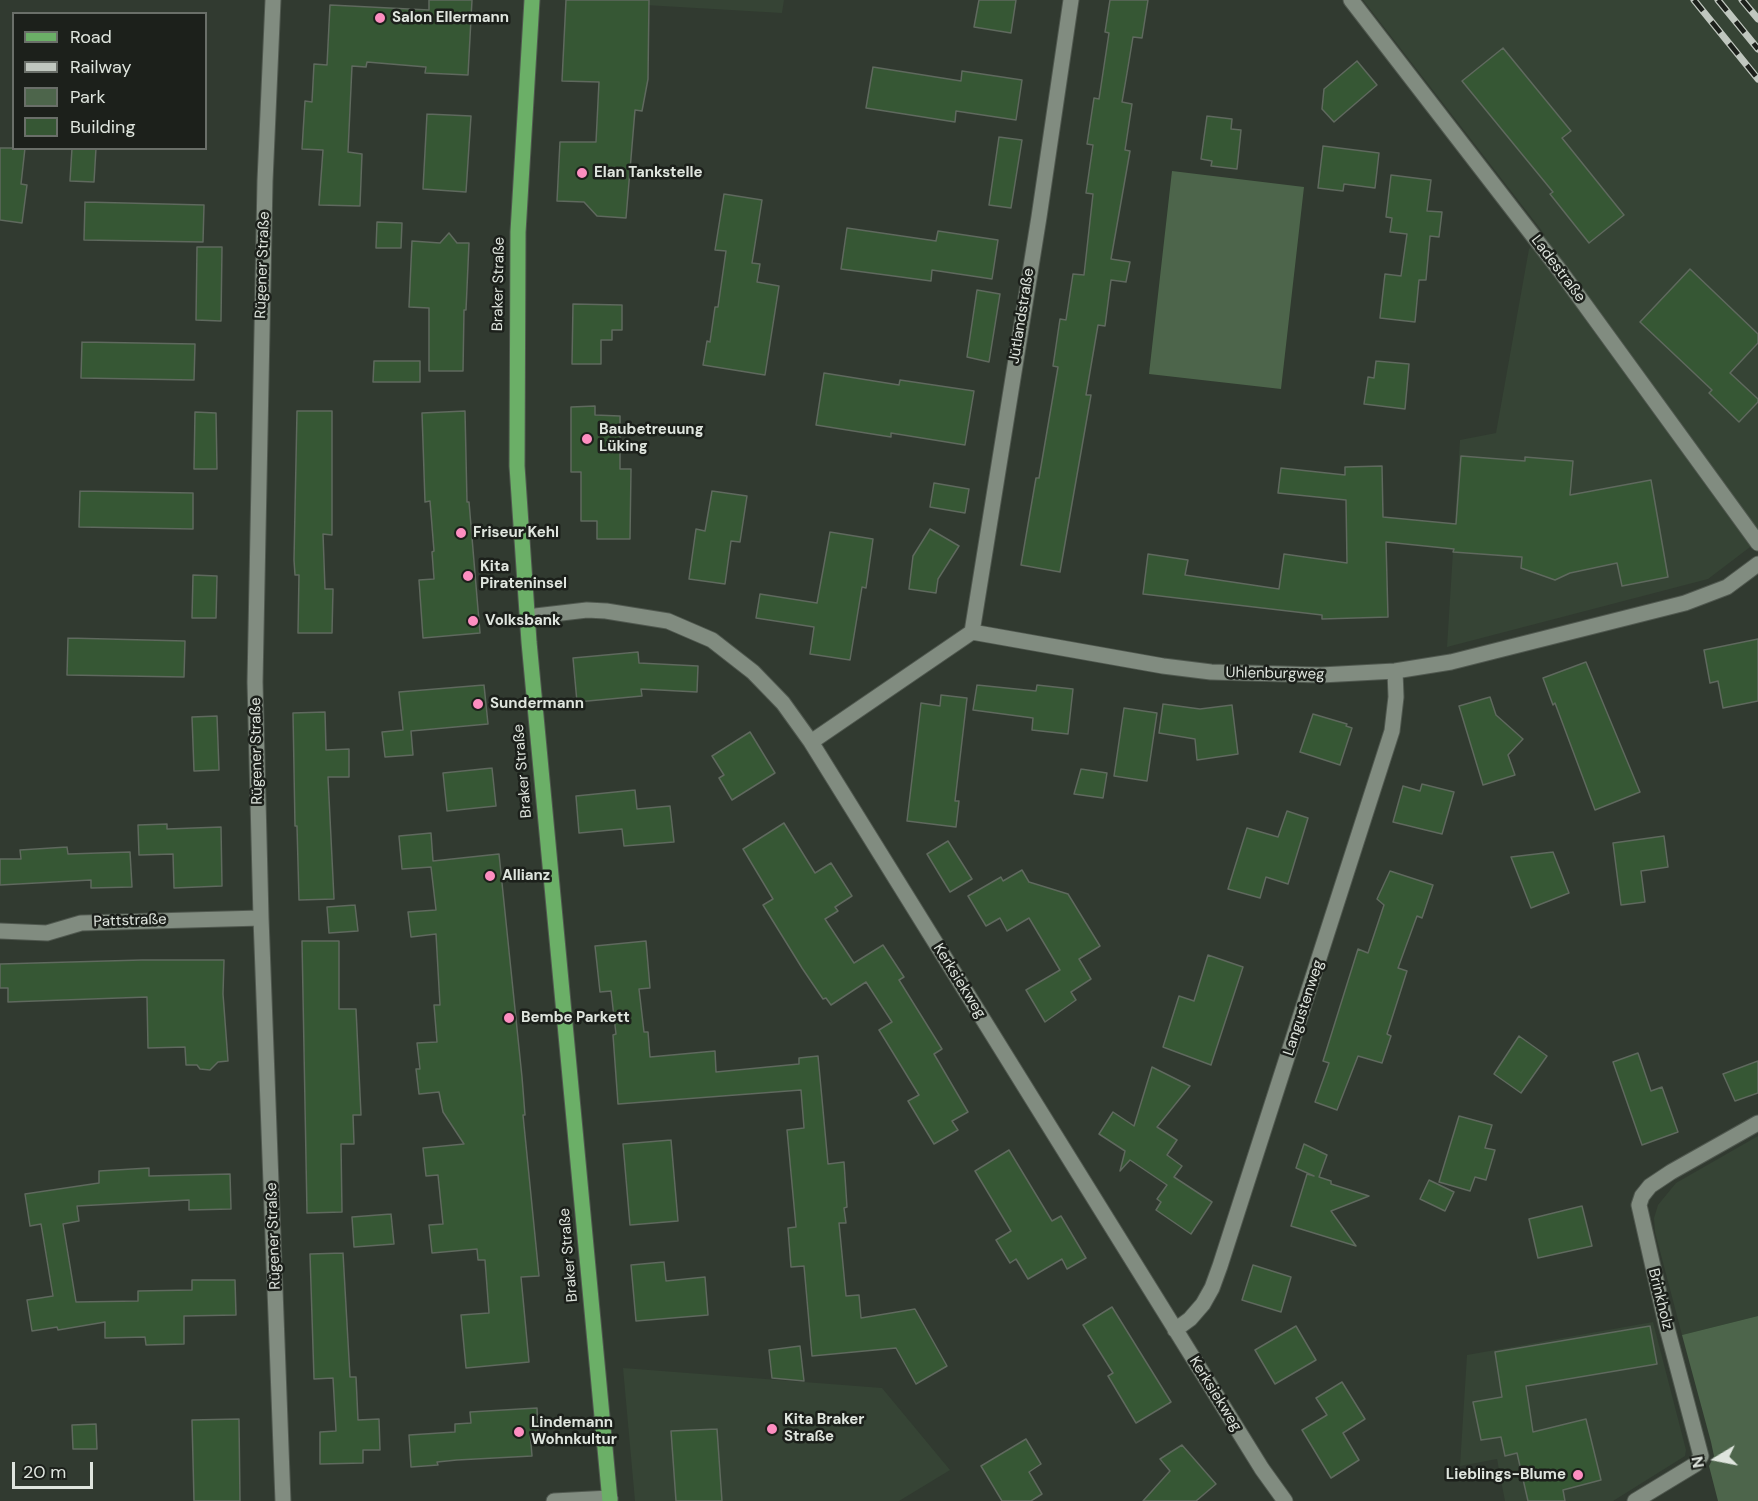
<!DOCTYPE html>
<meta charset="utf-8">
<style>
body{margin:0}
#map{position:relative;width:1758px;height:1501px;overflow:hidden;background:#313a30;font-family:"DM Sans",sans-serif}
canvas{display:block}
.legend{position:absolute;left:12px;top:12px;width:195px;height:138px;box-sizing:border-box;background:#1c201b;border:2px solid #6a6f69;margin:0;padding:8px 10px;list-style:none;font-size:18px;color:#dfe5de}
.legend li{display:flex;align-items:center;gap:12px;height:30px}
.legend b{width:30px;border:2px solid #6a6f69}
.north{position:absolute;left:1686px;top:1429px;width:60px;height:60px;-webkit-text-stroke:4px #1c201b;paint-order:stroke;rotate:260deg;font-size:16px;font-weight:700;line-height:24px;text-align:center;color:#dfe5de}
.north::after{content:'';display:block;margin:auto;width:21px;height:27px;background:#dfe5de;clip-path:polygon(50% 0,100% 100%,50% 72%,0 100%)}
.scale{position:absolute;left:12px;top:1462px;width:81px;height:27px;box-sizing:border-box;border:3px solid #dfe5de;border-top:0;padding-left:8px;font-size:18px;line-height:21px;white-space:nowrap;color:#dfe5de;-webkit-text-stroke:4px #1c201b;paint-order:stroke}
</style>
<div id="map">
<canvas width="1758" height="1501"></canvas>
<ul class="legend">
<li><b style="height:8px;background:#6baf67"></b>Road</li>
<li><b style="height:8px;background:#c0c7bf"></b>Railway</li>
<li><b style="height:16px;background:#4d654b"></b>Park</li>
<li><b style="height:16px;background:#365734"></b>Building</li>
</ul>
<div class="north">N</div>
<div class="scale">20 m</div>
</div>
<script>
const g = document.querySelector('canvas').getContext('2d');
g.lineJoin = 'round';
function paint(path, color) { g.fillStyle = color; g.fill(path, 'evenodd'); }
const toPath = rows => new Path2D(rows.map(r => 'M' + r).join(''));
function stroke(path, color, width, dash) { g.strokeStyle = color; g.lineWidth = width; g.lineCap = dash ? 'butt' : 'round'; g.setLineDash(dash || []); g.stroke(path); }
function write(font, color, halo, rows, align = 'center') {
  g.font = font + ' "DM Sans",sans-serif'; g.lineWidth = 5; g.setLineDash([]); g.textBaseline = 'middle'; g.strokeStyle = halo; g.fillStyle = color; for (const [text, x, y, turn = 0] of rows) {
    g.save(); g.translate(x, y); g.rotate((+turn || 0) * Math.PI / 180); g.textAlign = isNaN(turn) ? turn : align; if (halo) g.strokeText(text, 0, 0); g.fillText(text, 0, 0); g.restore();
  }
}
paint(toPath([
 [559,0,784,0,782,13],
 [1363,0,1758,0,1758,541,1708,579,1447,647,1460,440,1496,433,1529,249,1545,235],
 [1758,1136,1758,1316,1682,1335,1655,1232,1654,1218,1658,1205,1676,1183],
 [1653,1322,1686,1450,1685,1456,1613,1501,1505,1501,1497,1459,1460,1466,1467,1355],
 [623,1368,882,1388,950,1470,899,1501,635,1501]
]), '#364435');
paint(toPath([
 [1172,171,1304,187,1281,389,1149,374],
 [1758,1316,1758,1501,1718,1501,1709,1466,1714,1456,1711,1442,1682,1335]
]), '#4d654b');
const building = toPath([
 [429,0,472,0,468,75,425,73,426,67,367,62,366,67,352,66,348,152,362,154,360,206,319,205,323,150,302,149,305,101,312,102,314,64,327,65,330,5,429,10,429,0],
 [566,0,649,0,648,79,642,111,635,110,626,218,597,216,584,202,557,201,560,142,596,142,599,82,562,81,566,0],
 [979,0,1016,0,1011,33,974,27,979,0],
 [1110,0,1148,0,1142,38,1133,37,1126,79,1122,102,1132,104,1125,150,1130,151,1111,259,1130,262,1126,282,1111,280,1105,326,1098,325,1086,395,1091,395,1060,572,1021,565,1036,478,1039,478,1058,367,1053,366,1060,319,1066,320,1073,274,1084,275,1093,194,1086,193,1093,145,1087,144,1094,98,1099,99,1109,33,1105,32,1110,0],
 [1503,48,1571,131,1562,138,1624,215,1589,243,1550,194,1553,192,1462,81,1503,48],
 [1357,61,1377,85,1334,122,1322,109,1324,89,1357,61],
 [873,67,961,81,962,71,1022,80,1016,120,956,111,955,122,866,108,873,67],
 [427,114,471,116,466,192,423,189,427,114],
 [1207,116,1232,119,1231,129,1241,130,1237,169,1211,166,1212,161,1201,159,1207,116],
 [999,137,1022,140,1011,208,989,205,999,137],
 [1323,146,1379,153,1375,188,1344,184,1343,191,1318,188,1323,146],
 [0,148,25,148,21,184,27,185,22,223,0,220,0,148],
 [72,148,96,148,94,182,70,181,72,148],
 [1391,175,1431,180,1427,211,1442,212,1439,237,1430,236,1426,280,1419,280,1415,322,1380,318,1385,274,1401,276,1407,234,1390,232,1392,218,1386,217,1391,175],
 [724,194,762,200,752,263,760,264,757,282,779,286,765,375,703,365,707,341,710,342,715,307,718,307,726,251,715,250,724,194],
 [85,202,204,205,203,242,84,240,85,202],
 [377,222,402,223,401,248,376,248,377,222],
 [847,228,936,241,938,231,998,240,992,279,932,270,931,281,841,269,847,228],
 [449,233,457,243,469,243,466,310,464,310,463,371,429,371,429,308,409,307,412,241,440,243,449,233],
 [197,247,222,247,221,321,196,320,197,247],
 [1690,269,1758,334,1758,343,1730,373,1758,399,1758,402,1739,422,1709,393,1712,390,1640,322,1690,269],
 [977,290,1000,294,989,362,967,357,977,290],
 [573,304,622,305,622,330,612,330,612,340,601,340,601,364,572,364,573,304],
 [82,342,195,344,194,380,81,378,82,342],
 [374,361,420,361,420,382,373,382,374,361],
 [1376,361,1409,364,1405,409,1364,404,1368,377,1374,378,1376,361],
 [824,373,899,385,900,380,974,391,965,445,891,433,891,437,816,425,824,373],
 [595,406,595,415,620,416,620,469,631,469,630,539,597,539,597,521,581,521,581,472,571,472,571,407,595,406],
 [297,411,332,411,332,535,323,534,325,589,333,589,332,633,298,633,299,575,295,575,294,560,297,411],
 [465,411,467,502,469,502,480,633,423,638,419,580,434,579,432,552,434,551,430,501,425,502,422,413,465,411],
 [195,412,216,413,217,469,194,469,195,412],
 [1461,456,1525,461,1525,457,1573,461,1570,495,1651,480,1668,577,1622,586,1617,563,1570,573,1555,580,1521,568,1522,557,1453,552,1454,549,1386,542,1388,617,1322,619,1322,615,1143,594,1148,554,1188,560,1185,575,1279,589,1284,554,1347,563,1346,500,1278,493,1281,468,1345,475,1345,467,1382,466,1383,517,1456,524,1461,456],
 [934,483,969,489,965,513,930,507,934,483],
 [80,491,193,493,193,529,79,527,80,491],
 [712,491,747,496,740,542,731,541,725,584,689,579,696,529,705,531,712,491],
 [930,529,959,546,938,579,936,593,909,589,913,556,930,529],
 [830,532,873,539,866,588,862,587,850,660,810,654,814,627,756,618,760,594,817,603,830,532],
 [193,575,217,576,216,618,192,618,193,575],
 [68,638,185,641,184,677,67,675,68,638],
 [1758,639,1758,701,1723,708,1718,681,1710,683,1704,650,1758,639],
 [638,652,639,663,698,666,697,692,641,689,642,696,577,702,573,658,638,652],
 [1586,662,1640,792,1595,810,1555,703,1553,705,1543,678,1586,662],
 [484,685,488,724,411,731,413,755,385,757,382,732,403,730,399,692,484,685],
 [977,685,1036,691,1037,685,1073,689,1068,734,1032,730,1033,718,973,710,977,685],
 [941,695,967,698,955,801,959,801,956,827,907,821,921,703,940,706,941,695],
 [1490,697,1496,715,1523,739,1508,755,1515,775,1483,785,1459,706,1490,697],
 [1163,704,1200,709,1232,705,1238,754,1197,760,1195,739,1159,733,1163,704],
 [1124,708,1157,713,1147,781,1114,776,1124,708],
 [325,712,326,750,349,749,349,777,328,777,334,899,299,900,297,826,295,826,293,713,325,712],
 [1313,714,1347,724,1346,726,1352,728,1340,765,1300,752,1313,714],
 [217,716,219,770,194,771,192,717,217,716],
 [750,732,775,773,732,800,719,778,724,775,712,756,750,732],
 [492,768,496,806,447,811,443,773,492,768],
 [1081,769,1107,773,1103,798,1074,794,1081,769],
 [1422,784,1454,792,1442,834,1393,822,1403,786,1420,791,1422,784],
 [635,790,637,809,670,806,674,842,624,846,622,829,579,833,576,796,635,790],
 [1287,811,1308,818,1288,884,1266,877,1260,898,1228,889,1247,828,1278,837,1287,811],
 [784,823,815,873,831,863,852,896,835,907,838,911,825,919,854,963,883,945,904,977,899,980,942,1049,934,1054,968,1112,952,1121,958,1130,934,1144,908,1101,919,1095,879,1030,892,1022,866,982,831,1005,826,998,823,999,802,968,763,905,773,899,743,849,784,823],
 [167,824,167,829,221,827,222,886,174,888,173,854,139,855,138,825,167,824],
 [431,833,433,861,499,854,522,1077,525,1115,523,1115,539,1276,521,1277,529,1362,466,1368,461,1315,489,1313,485,1260,478,1260,477,1249,432,1253,429,1225,443,1224,438,1175,426,1176,423,1148,464,1144,443,1112,439,1092,419,1094,416,1069,420,1069,417,1043,437,1042,434,1005,440,1005,436,934,411,937,408,912,436,910,431,867,402,869,399,836,431,833],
 [1664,836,1668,867,1641,871,1645,902,1621,905,1613,843,1664,836],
 [948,841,972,879,950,892,927,854,948,841],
 [67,847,68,854,130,852,132,887,91,888,91,880,0,885,0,859,21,859,20,850,67,847],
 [1553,852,1569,893,1531,908,1511,857,1553,852],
 [1022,870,1029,882,1068,894,1100,946,1079,959,1091,979,1071,992,1076,1000,1045,1022,1026,990,1060,970,1029,918,1007,931,1000,918,986,926,968,896,1001,877,1003,881,1022,870],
 [1390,871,1433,885,1422,918,1417,916,1398,968,1407,971,1387,1034,1391,1036,1382,1063,1358,1056,1337,1110,1315,1102,1329,1063,1323,1061,1358,949,1368,953,1384,905,1377,899,1390,871],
 [355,905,358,931,329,933,327,907,355,905],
 [302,941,339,941,339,1009,356,1009,361,1115,353,1115,354,1144,341,1144,342,1212,307,1213,302,941],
 [646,941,650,988,639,989,644,1032,648,1032,650,1057,715,1051,716,1072,799,1064,799,1058,818,1056,828,1164,844,1162,847,1207,844,1208,846,1223,839,1223,846,1296,859,1295,861,1318,915,1309,947,1366,916,1384,896,1348,812,1356,804,1266,791,1267,788,1228,796,1227,787,1130,804,1128,801,1090,618,1104,613,1035,616,1034,611,991,600,992,595,946,646,941],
 [1208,955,1243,967,1211,1065,1163,1047,1179,996,1194,1001,1208,955],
 [142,960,224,960,223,994,228,1061,218,1062,210,1070,200,1069,197,1065,186,1065,185,1047,148,1048,147,997,8,1002,8,988,0,988,0,964,142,960],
 [1519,1036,1547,1056,1521,1093,1494,1074,1519,1036],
 [1638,1053,1651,1091,1662,1087,1678,1132,1642,1145,1613,1062,1638,1053],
 [1758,1061,1758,1093,1735,1101,1723,1074,1758,1061],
 [1152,1067,1190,1086,1157,1127,1177,1140,1167,1155,1182,1166,1174,1177,1212,1202,1191,1234,1156,1210,1161,1202,1157,1199,1167,1185,1130,1160,1120,1171,1125,1151,1099,1134,1113,1112,1134,1126,1152,1067],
 [1459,1116,1492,1125,1485,1148,1495,1150,1486,1180,1475,1177,1470,1191,1439,1182,1459,1116],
 [671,1140,678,1221,630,1225,623,1144,671,1140],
 [1304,1144,1327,1155,1319,1177,1331,1181,1331,1184,1369,1196,1331,1211,1356,1246,1291,1226,1307,1174,1314,1176,1296,1168,1304,1144],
 [1009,1150,1052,1221,1061,1216,1086,1258,1067,1269,1062,1259,1028,1279,1016,1259,1010,1263,996,1240,1011,1231,975,1171,1009,1150],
 [149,1168,149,1176,230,1174,231,1209,189,1210,189,1200,77,1206,79,1221,63,1224,76,1302,138,1301,138,1291,192,1290,192,1280,235,1280,236,1315,184,1316,184,1344,146,1345,145,1337,105,1338,105,1322,58,1330,57,1327,32,1331,27,1300,53,1296,41,1224,30,1226,25,1194,99,1183,99,1171,149,1168],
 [1429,1180,1454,1192,1445,1211,1420,1199,1429,1180],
 [1582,1206,1592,1246,1538,1258,1529,1219,1582,1206],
 [391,1214,394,1244,354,1247,352,1217,391,1214],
 [343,1253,350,1377,356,1377,358,1420,379,1419,380,1450,363,1450,363,1463,320,1464,320,1432,336,1431,333,1378,314,1379,310,1254,343,1253],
 [664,1262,666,1281,705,1277,708,1315,636,1321,631,1265,664,1262],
 [1253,1265,1291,1277,1281,1312,1242,1300,1253,1265],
 [1112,1307,1171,1402,1136,1423,1108,1376,1113,1373,1083,1325,1112,1307],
 [1296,1326,1316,1360,1275,1384,1255,1350,1296,1326],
 [1650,1326,1657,1364,1526,1386,1533,1432,1586,1419,1601,1480,1563,1490,1565,1501,1528,1501,1517,1453,1505,1456,1501,1437,1481,1440,1473,1402,1502,1397,1495,1352,1650,1326],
 [800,1346,804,1381,772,1378,769,1350,800,1346],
 [1342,1382,1365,1419,1343,1433,1359,1460,1331,1478,1302,1430,1327,1415,1316,1398,1342,1382],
 [537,1408,538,1432,530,1432,532,1456,457,1460,437,1462,438,1465,411,1467,409,1435,455,1432,455,1424,471,1423,470,1412,537,1408],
 [239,1419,240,1501,194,1501,192,1420,239,1419],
 [96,1424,97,1449,73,1449,72,1425,96,1424],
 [717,1429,722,1501,676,1501,671,1431,717,1429],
 [1026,1439,1041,1464,1029,1472,1042,1494,1031,1501,1002,1501,981,1466,1026,1439],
 [1182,1445,1216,1484,1196,1501,1143,1501,1170,1471,1160,1459,1182,1445]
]);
paint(building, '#365734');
stroke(building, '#5f695e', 1.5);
const minor = toPath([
 [273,0,265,181,255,682,261,918,283,1501],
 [1351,0,1561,272,1758,543],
 [527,617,587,610,606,611,668,621,712,640,753,672,783,703,811,742,1262,1469,1285,1501],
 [972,632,1039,217,1071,0],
 [811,742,972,632,1163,666,1211,672,1321,675,1395,671,1451,662,1685,603,1727,587,1758,564],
 [0,931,47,933,81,923,261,918],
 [1175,1330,1190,1319,1203,1304,1212,1288,1220,1266,1392,731,1396,697,1395,671],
 [554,1501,610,1498],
 [1635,1501,1696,1464,1701,1456,1666,1324,1639,1205,1642,1196,1650,1186,1671,1172,1758,1123]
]);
const major = toPath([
 [532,0,518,232,517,466,529,642,610,1501]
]);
stroke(minor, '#50584f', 17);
stroke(major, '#50584f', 17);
stroke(minor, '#818c80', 15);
stroke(major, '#6baf67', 15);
const rail = toPath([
 [1694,0,1758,79],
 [1718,0,1758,49],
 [1742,0,1758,19]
]);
stroke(rail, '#c0c7bf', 7);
stroke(rail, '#1c201b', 4.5, [14]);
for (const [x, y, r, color] of [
 [380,18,6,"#fd8ec0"],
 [582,173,6,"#fd8ec0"],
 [587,439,6,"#fd8ec0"],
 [461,533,6,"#fd8ec0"],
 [468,576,6,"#fd8ec0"],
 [473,621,6,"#fd8ec0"],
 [478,704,6,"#fd8ec0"],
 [490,876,6,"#fd8ec0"],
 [509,1018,6,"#fd8ec0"],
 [772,1429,6,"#fd8ec0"],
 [519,1432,6,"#fd8ec0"],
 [1578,1475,6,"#fd8ec0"]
]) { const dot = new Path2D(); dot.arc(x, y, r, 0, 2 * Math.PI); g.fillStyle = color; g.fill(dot); stroke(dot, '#1c201b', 2); }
write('bold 15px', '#dfe5de', '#1c201b', [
 ["Salon Ellermann",392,18],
 ["Elan Tankstelle",594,173],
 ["Baubetreuung",599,430],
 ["Lüking",599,447],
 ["Friseur Kehl",473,533],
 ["Kita",480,567],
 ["Pirateninsel",480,584],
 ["Volksbank",485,621],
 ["Sundermann",490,704],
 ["Allianz",502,876],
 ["Bembe Parkett",521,1018],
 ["Kita Braker",784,1420],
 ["Straße",784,1437],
 ["Lindemann",531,1423],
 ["Wohnkultur",531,1440],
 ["Lieblings-Blume",1566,1475,"right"]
], 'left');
write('15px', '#dfe5de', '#1c201b', [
 ["Rügener Straße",263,265,-88],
 ["Ladestraße",1558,269,53],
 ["Braker Straße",499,284,-89],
 ["Jütlandstraße",1022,316,-81],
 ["Uhlenburgweg",1275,674,1],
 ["Rügener Straße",257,751,-91],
 ["Braker Straße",523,771,-95],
 ["Pattstraße",130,921,-2],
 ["Kerksiekweg",959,981,58],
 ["Langustenweg",1304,1008,-72],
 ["Rügener Straße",274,1236,-92],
 ["Braker Straße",569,1255,-95],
 ["Brinkholz",1660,1299,76],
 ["Kerksiekweg",1215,1394,58]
]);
</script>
